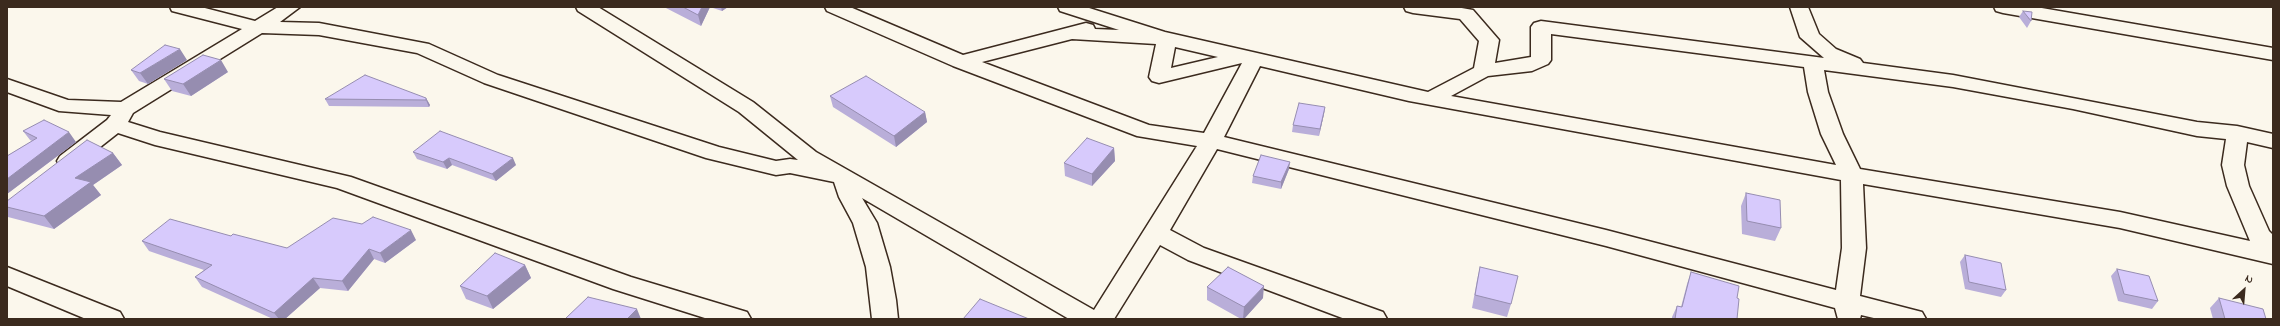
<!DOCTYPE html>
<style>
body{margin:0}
#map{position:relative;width:2280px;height:326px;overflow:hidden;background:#fbf7ec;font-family:"Indie Flower",sans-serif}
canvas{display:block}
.frame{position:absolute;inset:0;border:8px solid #3b2a1e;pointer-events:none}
.north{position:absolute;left:2224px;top:270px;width:40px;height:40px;-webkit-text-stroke:3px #fbf7ec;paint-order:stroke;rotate:26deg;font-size:11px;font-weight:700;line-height:16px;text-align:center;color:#3b2a1e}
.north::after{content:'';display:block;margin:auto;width:14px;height:18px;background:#3b2a1e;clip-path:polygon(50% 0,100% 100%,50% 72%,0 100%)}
</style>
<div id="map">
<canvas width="2280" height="326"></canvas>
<div class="frame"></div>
<div class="north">N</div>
</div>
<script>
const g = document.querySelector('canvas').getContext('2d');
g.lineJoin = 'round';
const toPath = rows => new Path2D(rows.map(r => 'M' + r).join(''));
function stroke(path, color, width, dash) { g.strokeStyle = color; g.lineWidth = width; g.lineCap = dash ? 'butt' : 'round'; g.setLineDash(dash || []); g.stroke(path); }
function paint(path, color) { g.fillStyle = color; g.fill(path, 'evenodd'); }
const minor = toPath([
 [170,7,201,7,255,21,278,7,300,7,280,22,319,23,429,44,498,75,719,147,776,161,790,159,798,160,739,112,578,11,576,7,598,7,753,102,816,152,1094,310,1197,146,1137,136,953,66,827,11,825,7,850,7,963,55,1086,23,1093,25,1095,29,1119,30,1060,11,1058,7,1086,7,1165,32,1428,92,1474,68,1479,41,1460,19,1413,13,1406,11,1404,7,1456,7,1473,10,1499,40,1495,63,1531,57,1531,27,1534,23,1541,21,1824,58,1800,37,1790,7,1808,7,1819,34,1836,49,1860,59,1863,63,1953,75,2197,122,2237,126,2273,134,2273,148,2247,142,2244,165,2249,186,2269,231,2273,235,2273,264,2120,228,1863,184,1866,248,1860,296,1922,312,1926,319,1878,319,1861,315,1860,319,1838,319,1835,308,1606,246,1217,149,1170,230,1204,248,1383,312,1387,319,1345,319,1188,260,1160,245,1114,319,1069,319,862,198,877,223,890,267,896,300,898,319,872,319,866,267,853,223,839,197,834,182,790,173,776,175,706,158,484,83,417,53,319,35,262,33,133,113,128,122,160,132,351,177,631,277,747,312,751,319,708,319,613,289,337,188,155,145,118,133,76,166,68,168,60,166,57,161,60,156,107,120,111,115,59,111,7,92,7,79,68,100,121,102,242,29,172,11,170,7],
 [1551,34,1804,67,1808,92,1821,134,1836,165,1451,96,1488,76,1532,71,1548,64,1551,60,1551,34],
 [1072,39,1156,44,1149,77,1152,81,1159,83,1242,63,1204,133,1149,125,982,62,1072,39],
 [1175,47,1218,57,1171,68,1175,47],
 [1260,66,1409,101,1841,180,1842,248,1836,290,1606,230,1224,137,1260,66],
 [1824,70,1953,87,2073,109,2197,136,2226,139,2222,165,2227,186,2250,241,2120,212,1860,169,1843,134,1828,92,1824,70],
 [1994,7,2036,7,2273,48,2273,60,2003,13,1996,11,1994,7],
 [7,267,120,312,124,319,86,319,7,286,7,267]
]);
stroke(minor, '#3b2a1e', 3);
paint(minor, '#fbf7ec');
paint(toPath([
 [664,7,728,7,722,11,710,7,701,26],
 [2023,11,2031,21,2027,28,2019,17],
 [187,60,148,84,139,81,131,70],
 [228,72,191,96,172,91,164,79],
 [830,96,925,112,927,122,896,147,833,107],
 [426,98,430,105,429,107,329,106,325,99],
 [1325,107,1324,114,1319,136,1292,132,1293,125],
 [23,131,76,142,7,194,7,156,32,141,30,140],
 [1114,148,1115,161,1092,186,1065,176,1064,163],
 [413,152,516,165,496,181,452,165,447,169,417,159],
 [113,153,122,165,93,185,101,195,54,229,8,217,7,215,7,201],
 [1289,169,1281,189,1252,183,1253,176],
 [1746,193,1781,228,1775,241,1742,234,1741,206],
 [231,236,287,248,416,240,385,263,374,259,348,291,320,288,285,319,273,319,202,287,195,277,204,270,149,251,142,241],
 [1965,255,2006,290,2001,297,1965,289,1960,262],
 [525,265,531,278,493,309,466,299,460,286],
 [1480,267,1511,304,1507,317,1472,308,1477,280],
 [2117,269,2158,301,2152,309,2118,301,2111,276],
 [1691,272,1737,298,1737,319,1672,319,1672,317,1677,306,1681,307,1687,284],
 [1207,287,1263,298,1244,319,1241,319,1207,300],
 [2219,298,2266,319,2213,319,2210,308]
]), '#b9aed9');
paint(toPath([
 [702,7,710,7,701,26,698,15],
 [721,7,728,7,722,11],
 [180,49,187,60,148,84,140,73],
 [221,60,228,72,191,96,183,84],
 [426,98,430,105,429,107,426,100],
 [1325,107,1324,114,1319,136,1320,129],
 [925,112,927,122,896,147,894,136],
 [69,132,76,142,7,194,7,179],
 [1114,148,1115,161,1092,186,1092,174],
 [113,153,122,165,93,185,101,195,54,229,44,216,75,178],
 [449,158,452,165,447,169,443,162],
 [513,158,516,165,496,181,492,174],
 [1290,162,1289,169,1281,189,1281,182],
 [411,230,416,240,385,263,380,253],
 [369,249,374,259,348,291,342,281],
 [525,265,531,278,493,309,487,296],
 [313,278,320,288,285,319,279,319,274,313],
 [1264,286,1263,298,1244,319,1243,319,1244,307],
 [637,309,641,319,627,319]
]), '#968db0');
const building = toPath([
 [683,7,702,7,698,15,683,7],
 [2023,11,2032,12,2031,21,2023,11],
 [165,45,180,49,140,73,131,70,165,45],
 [203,55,221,60,183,84,164,79,203,55],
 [365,75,426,98,426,100,325,99,365,75],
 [866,76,925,112,894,136,830,96,866,76],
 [1299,103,1325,107,1320,129,1293,125,1299,103],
 [44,120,69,132,7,179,7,156,37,138,23,131,44,120],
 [440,131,513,158,492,174,449,158,443,162,413,152,440,131],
 [1087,138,1114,148,1092,174,1064,163,1087,138],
 [87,140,113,153,75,178,91,182,44,216,7,207,7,201,87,140],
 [1261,155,1290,162,1281,182,1253,176,1261,155],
 [1746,193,1780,200,1781,228,1747,221,1746,193],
 [373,217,411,230,380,253,369,249,342,281,313,278,274,313,195,277,212,265,142,241,170,219,231,236,233,234,287,248,333,218,362,224,373,217],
 [495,253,525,265,487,296,460,286,495,253],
 [1965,255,2001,263,2006,290,1969,282,1965,255],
 [1228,267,1264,286,1244,307,1207,287,1228,267],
 [1480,267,1518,276,1511,304,1475,295,1480,267],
 [2117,269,2149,276,2158,301,2124,294,2117,269],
 [1691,272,1739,286,1737,298,1739,299,1737,319,1675,319,1677,306,1682,307,1691,272],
 [588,297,637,309,627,319,568,319,566,318,588,297],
 [2219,298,2263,309,2266,319,2225,319,2219,298],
 [980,299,1029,319,963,319,980,299]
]);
paint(building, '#d7cafc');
stroke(building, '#968db0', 1);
</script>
